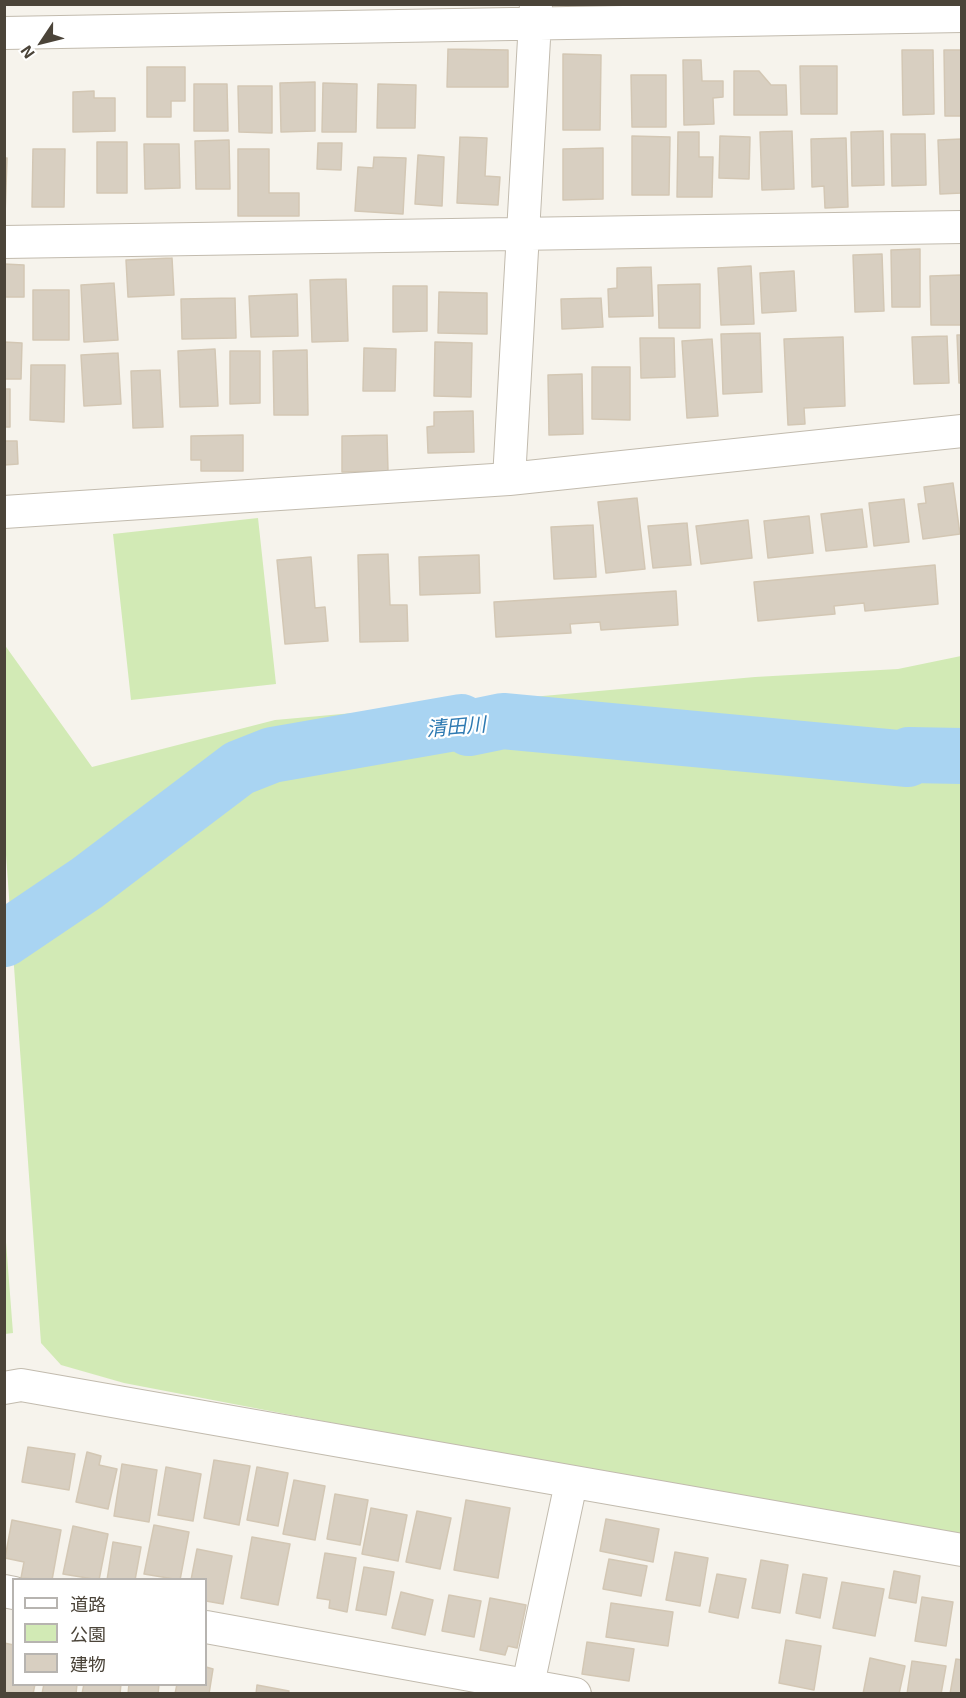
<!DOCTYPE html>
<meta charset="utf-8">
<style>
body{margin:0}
#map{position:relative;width:966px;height:1698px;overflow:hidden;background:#f6f3ec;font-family:"Exo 2","Noto Sans JP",sans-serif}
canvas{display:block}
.frame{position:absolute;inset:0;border:6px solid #4b4439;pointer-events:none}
.legend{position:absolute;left:12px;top:1578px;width:195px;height:108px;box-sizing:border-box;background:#fff;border:2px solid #b7b4b0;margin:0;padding:8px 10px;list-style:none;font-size:18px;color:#4b4439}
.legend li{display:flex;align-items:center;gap:12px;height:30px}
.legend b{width:30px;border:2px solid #b7b4b0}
.north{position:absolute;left:12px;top:12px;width:60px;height:60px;-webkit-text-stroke:4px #fff;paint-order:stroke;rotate:235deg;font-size:16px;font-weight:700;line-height:24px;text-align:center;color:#4b4439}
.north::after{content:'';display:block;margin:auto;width:21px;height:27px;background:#4b4439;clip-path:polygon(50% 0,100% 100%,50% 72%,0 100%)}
</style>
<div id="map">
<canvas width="966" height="1698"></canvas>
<div class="frame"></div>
<ul class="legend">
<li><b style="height:8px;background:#fff"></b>道路</li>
<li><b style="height:16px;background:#d2eab5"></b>公園</li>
<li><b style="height:16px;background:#d8cfc1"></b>建物</li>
</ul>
<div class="north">N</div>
</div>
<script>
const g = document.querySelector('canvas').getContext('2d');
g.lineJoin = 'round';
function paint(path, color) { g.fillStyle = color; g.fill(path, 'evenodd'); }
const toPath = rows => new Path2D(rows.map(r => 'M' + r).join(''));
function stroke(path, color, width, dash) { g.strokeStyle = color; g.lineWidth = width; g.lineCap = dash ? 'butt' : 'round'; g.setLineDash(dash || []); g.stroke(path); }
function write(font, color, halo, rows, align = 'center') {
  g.font = font + ' "Exo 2","Noto Sans JP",sans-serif'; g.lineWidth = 4.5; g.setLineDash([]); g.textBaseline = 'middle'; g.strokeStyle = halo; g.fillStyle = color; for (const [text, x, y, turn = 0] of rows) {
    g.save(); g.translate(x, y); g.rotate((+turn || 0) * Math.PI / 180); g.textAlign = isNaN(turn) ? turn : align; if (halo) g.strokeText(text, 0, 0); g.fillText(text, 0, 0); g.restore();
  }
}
paint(toPath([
 [258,518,276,684,131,700,113,534],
 [4,644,92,767,275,720,755,677,898,669,961,656,961,1535,390,1434,124,1383,61,1365,41,1343,5,841],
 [5,1229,13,1333,5,1334,4,1334]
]), '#d2eab5');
stroke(toPath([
 [4,939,87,883,239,768,272,755,461,722,469,728,503,721,908,759,909,755,962,756]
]), '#a9d4f2', 56);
const building = toPath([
 [448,49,508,50,508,87,447,87,448,49],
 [902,50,933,50,934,114,903,115,902,50],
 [944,50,962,50,962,116,945,116,944,50],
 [563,54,601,55,600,130,563,130,563,54],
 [683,60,701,60,702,81,723,81,723,97,713,98,714,124,684,125,683,60],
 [800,66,837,66,837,114,801,114,800,66],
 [147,67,185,67,185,101,171,101,171,117,147,117,147,67],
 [734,71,759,71,771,85,786,85,787,115,734,115,734,71],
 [631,75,666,75,666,127,632,127,631,75],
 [315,82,315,131,281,132,280,83,315,82],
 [323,83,357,84,356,132,322,132,323,83],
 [194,84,227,84,228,131,194,131,194,84],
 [378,84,416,85,415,128,377,128,378,84],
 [238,86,272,86,272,133,239,132,238,86],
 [94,91,94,98,115,98,115,131,73,132,73,92,94,91],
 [792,131,794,189,762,190,760,132,792,131],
 [883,131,884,185,852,186,851,132,883,131],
 [678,132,699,132,699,157,713,157,712,197,677,197,678,132],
 [891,134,925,134,926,185,892,186,891,134],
 [632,136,670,137,669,195,632,195,632,136],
 [720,136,750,137,749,179,719,178,720,136],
 [460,137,487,138,485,176,500,177,498,205,457,203,460,137],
 [846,138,848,207,825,208,824,186,812,187,811,139,846,138],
 [962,139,962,193,940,194,938,140,962,139],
 [229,140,230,189,196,189,195,141,229,140],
 [97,142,127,142,127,193,97,193,97,142],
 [318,143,342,143,341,170,317,169,318,143],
 [144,144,179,144,180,188,145,189,144,144],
 [603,148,603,199,563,200,563,149,603,148],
 [33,149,65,149,64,207,32,207,33,149],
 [238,149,269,149,269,193,299,193,299,216,238,216,238,149],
 [418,155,444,157,442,206,415,204,418,155],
 [374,157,406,158,403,214,355,211,358,167,373,168,374,157],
 [4,158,7,158,5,216,4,216,4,158],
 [920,249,920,307,892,307,891,250,920,249],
 [882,254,884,311,855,312,853,255,882,254],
 [172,258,174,295,128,297,126,260,172,258],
 [4,264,24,265,24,297,4,297,4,264],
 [751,266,754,324,721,325,718,268,751,266],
 [651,267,653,316,609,317,608,289,617,288,617,268,651,267],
 [794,271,796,311,762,313,760,273,794,271],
 [962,275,962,325,931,325,930,276,962,275],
 [346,279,348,341,312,342,310,280,346,279],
 [114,283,118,340,84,342,81,285,114,283],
 [700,284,700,328,659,328,658,285,700,284],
 [393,286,427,286,427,331,393,332,393,286],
 [33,290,69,290,69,340,33,340,33,290],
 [439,292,487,293,487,334,438,333,439,292],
 [297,294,298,336,251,337,249,296,297,294],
 [235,298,236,338,182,339,181,299,235,298],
 [601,298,603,327,562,329,561,299,601,298],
 [760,333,762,392,723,394,721,334,760,333],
 [957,335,962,335,962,383,959,383,957,335],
 [947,336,949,383,914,384,912,337,947,336],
 [843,337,845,406,804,408,805,424,788,425,784,339,843,337],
 [640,338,674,338,675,377,641,378,640,338],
 [712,339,718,416,687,418,682,341,712,339],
 [4,342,22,343,21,379,4,379,4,342],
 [435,342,472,343,471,397,434,396,435,342],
 [364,348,396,349,395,391,363,391,364,348],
 [215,349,218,406,180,407,178,351,215,349],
 [307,350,308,415,274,415,273,351,307,350],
 [230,351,260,351,260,403,230,404,230,351],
 [118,353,121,404,84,406,81,355,118,353],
 [31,365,65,365,64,422,30,420,31,365],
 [592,367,630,367,630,420,592,419,592,367],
 [160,370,163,427,133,428,131,371,160,370],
 [582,374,583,434,549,435,548,375,582,374],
 [4,389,10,389,10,427,4,427,4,389],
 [473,411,474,452,428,453,427,427,434,426,434,412,473,411],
 [243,435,243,471,201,471,201,460,191,460,191,436,243,435],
 [387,435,388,471,342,472,342,436,387,435],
 [4,441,17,441,18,464,4,465,4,441],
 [953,483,960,534,923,539,918,504,926,503,924,487,953,483],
 [637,498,645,569,606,573,598,502,637,498],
 [904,499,909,542,874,546,869,503,904,499],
 [862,509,867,547,826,551,821,514,862,509],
 [809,516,813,553,768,558,764,521,809,516],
 [748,520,752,558,701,564,696,526,748,520],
 [687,523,691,565,653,568,648,526,687,523],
 [593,525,596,577,554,579,551,527,593,525],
 [388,554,390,605,407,605,408,641,360,642,358,555,388,554],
 [479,555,480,593,420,595,419,557,479,555],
 [311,557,315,608,325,607,328,641,285,644,277,560,311,557],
 [935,565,938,604,865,611,864,603,834,606,835,614,758,621,754,582,935,565],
 [676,591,678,625,601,630,600,622,570,624,571,633,496,637,494,602,676,591],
 [28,1447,75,1454,69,1490,22,1482,28,1447],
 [87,1452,101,1456,99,1465,117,1469,108,1509,76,1502,87,1452],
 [214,1460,250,1466,239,1525,204,1518,214,1460],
 [122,1464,157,1470,149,1522,114,1516,122,1464],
 [166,1467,201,1474,193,1521,158,1515,166,1467],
 [257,1467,288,1473,278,1526,247,1520,257,1467],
 [294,1480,325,1486,315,1540,283,1534,294,1480],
 [335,1494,368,1500,360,1545,327,1539,335,1494],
 [466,1500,510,1508,498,1578,454,1570,466,1500],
 [371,1508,407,1515,398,1561,362,1554,371,1508],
 [417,1511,451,1518,440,1569,406,1562,417,1511],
 [606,1519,659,1529,653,1562,600,1551,606,1519],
 [12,1520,61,1530,52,1580,21,1578,24,1562,5,1558,12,1520],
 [154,1525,189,1532,180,1580,144,1574,154,1525],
 [73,1526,108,1534,99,1580,63,1574,73,1526],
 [252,1537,290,1544,278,1605,241,1598,252,1537],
 [113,1542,141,1547,135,1580,107,1580,113,1542],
 [197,1549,232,1556,223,1604,206,1601,206,1580,191,1580,197,1549],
 [675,1552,708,1558,700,1606,666,1600,675,1552],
 [325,1553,356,1558,347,1612,329,1608,330,1600,317,1598,325,1553],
 [609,1559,647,1566,641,1596,603,1589,609,1559],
 [761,1560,788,1565,780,1613,752,1608,761,1560],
 [364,1567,394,1572,386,1615,356,1610,364,1567],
 [894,1571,920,1576,916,1603,889,1598,894,1571],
 [717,1574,746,1579,738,1618,709,1612,717,1574],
 [803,1574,827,1578,820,1618,796,1613,803,1574],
 [842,1582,884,1589,875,1636,833,1628,842,1582],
 [401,1592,433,1600,425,1635,392,1628,401,1592],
 [449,1595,481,1601,474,1637,442,1631,449,1595],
 [922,1597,953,1602,946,1646,915,1641,922,1597],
 [490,1598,526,1605,517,1648,508,1646,505,1655,480,1650,490,1598],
 [611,1603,673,1612,668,1646,606,1637,611,1603],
 [786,1640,821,1646,814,1690,779,1683,786,1640],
 [587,1642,634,1649,629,1681,582,1674,587,1642],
 [4,1643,14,1645,14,1684,35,1684,33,1694,4,1692,4,1643],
 [870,1658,905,1666,899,1694,863,1694,870,1658],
 [956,1659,962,1660,962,1694,950,1694,956,1659],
 [912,1661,946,1666,941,1694,907,1694,912,1661],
 [206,1667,213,1669,209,1694,175,1694,177,1684,206,1684,206,1667],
 [44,1684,77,1684,76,1694,42,1694,44,1684],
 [84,1684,121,1684,120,1694,82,1694,84,1684],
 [129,1684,159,1684,158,1694,128,1694,129,1684],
 [257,1685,289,1691,288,1694,256,1694,257,1685]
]);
paint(building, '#d8cfc1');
stroke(building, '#d3c7b4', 1.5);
const street = toPath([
 [4,33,962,16],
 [4,242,962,227],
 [509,479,536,4],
 [4,512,509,479,962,431],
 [4,1388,21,1385,962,1550],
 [4,1591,14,1593],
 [206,1627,575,1694],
 [526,1694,571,1483]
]);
stroke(street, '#c2bbae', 34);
stroke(street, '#fff', 32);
write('italic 20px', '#2e7ab2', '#fff', [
 ["清田川",456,727,-5]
]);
</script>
